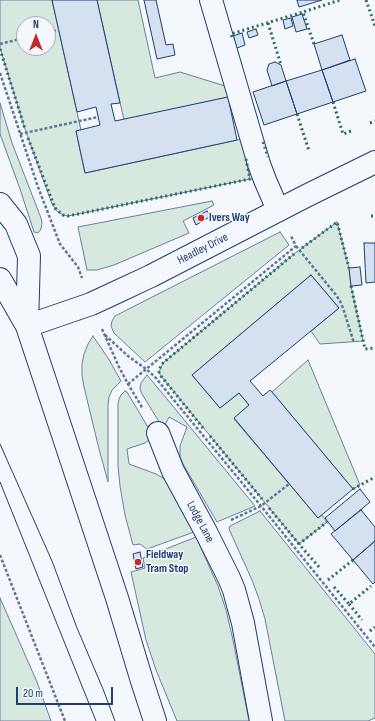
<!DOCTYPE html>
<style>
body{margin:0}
#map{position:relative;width:375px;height:721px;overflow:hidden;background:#f4f7fb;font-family:"Sofia Sans Condensed",sans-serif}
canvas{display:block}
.north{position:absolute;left:16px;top:16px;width:40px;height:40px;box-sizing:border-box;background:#f4f7fb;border:1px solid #9eadc5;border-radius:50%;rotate:0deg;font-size:11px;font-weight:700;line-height:16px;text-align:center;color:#1d3f73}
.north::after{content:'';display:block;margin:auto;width:14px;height:18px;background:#c62828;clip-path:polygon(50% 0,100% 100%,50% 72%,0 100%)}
.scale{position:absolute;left:16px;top:687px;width:97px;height:18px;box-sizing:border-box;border:2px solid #1d3f73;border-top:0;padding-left:5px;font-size:12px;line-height:14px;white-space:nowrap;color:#1d3f73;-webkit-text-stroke:3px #f4f7fb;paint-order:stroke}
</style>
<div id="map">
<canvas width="375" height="721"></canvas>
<div class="north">N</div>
<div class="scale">20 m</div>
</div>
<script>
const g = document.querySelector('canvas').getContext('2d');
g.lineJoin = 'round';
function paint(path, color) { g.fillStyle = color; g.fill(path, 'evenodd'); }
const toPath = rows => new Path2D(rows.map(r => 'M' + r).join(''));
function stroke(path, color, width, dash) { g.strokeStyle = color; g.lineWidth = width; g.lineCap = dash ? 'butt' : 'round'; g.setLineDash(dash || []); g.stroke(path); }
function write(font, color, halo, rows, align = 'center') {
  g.font = font + ' "Sofia Sans Condensed",sans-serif'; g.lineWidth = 3; g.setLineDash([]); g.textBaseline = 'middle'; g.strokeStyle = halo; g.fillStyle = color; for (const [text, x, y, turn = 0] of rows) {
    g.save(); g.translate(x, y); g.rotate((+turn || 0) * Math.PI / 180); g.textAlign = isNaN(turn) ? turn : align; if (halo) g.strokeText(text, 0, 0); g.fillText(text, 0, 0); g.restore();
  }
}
const green = toPath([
 [0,0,52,0,81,130,76,131,85,173,242,139,250,179,73,215,68,216,63,215,58,212,52,204,25,129,0,48,0,0],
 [24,24,48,24,48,48,24,48,24,24],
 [97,0,138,0,155,78,180,72,225,86,228,97,124,120,97,0],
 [0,103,12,143,41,218,42,223,41,229,38,233,34,232,20,189,0,134,0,103],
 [212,201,214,205,183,221,189,233,114,265,97,270,87,270,78,227,212,201],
 [337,222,349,268,351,286,363,341,320,344,311,331,339,308,311,275,192,375,220,408,239,393,249,405,234,419,318,518,322,515,327,522,299,544,161,376,159,372,163,363,294,254,337,222],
 [280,232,289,245,145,362,114,333,111,326,112,321,115,316,280,232],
 [93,336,108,358,121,381,112,390,109,397,108,405,108,482,99,449,84,387,82,375,82,364,84,354,88,344,93,336],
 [308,360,360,485,353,489,272,392,308,360],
 [147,375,167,399,255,506,217,522,183,464,180,457,180,446,187,427,169,417,165,425,161,425,142,394,140,389,141,383,147,375],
 [125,391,127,392,152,434,152,438,145,443,127,449,129,464,156,474,163,478,167,483,194,532,147,549,140,544,133,545,125,515,120,486,118,466,118,404,119,399,121,395,125,391],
 [260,511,375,654,375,718,368,721,285,721,265,619,259,599,252,580,229,529,230,526,260,511],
 [196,537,218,586,226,610,233,640,249,721,177,721,156,670,146,640,131,572,145,568,143,558,196,537],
 [0,598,37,682,51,721,0,721,0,598]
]);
paint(green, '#d7e8df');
stroke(green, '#687fa3', 1);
const building = toPath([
 [52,0,97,0,120,103,111,104,115,121,228,97,237,140,85,173,76,131,100,125,96,107,77,112,52,0],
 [144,0,156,0,166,45,173,44,175,55,157,59,144,0],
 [297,0,322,0,299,7,297,0],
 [302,14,307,29,296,32,292,17,302,14],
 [291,18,293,26,285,29,283,20,291,18],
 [256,29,258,35,249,38,247,32,256,29],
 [242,33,245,45,237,48,233,36,242,33],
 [342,35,350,60,322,70,314,44,342,35],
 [355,59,366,91,333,102,322,70,355,59],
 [275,62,281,65,286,81,272,86,267,70,269,64,275,62],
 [322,70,333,102,297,114,286,81,322,70],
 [286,81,297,114,264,125,253,92,286,81],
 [207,211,211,216,196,225,193,218,207,211],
 [364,243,375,243,375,282,366,283,364,243],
 [360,267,362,285,351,286,349,268,360,267],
 [311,275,339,308,250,381,263,396,270,390,272,392,353,489,318,518,234,418,249,405,239,393,220,408,192,375,311,275],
 [360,489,370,502,335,531,325,518,360,489],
 [361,510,375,527,375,541,353,560,331,534,361,510],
 [375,541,375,582,373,584,353,560,375,541],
 [140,552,143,567,136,569,133,554,140,552]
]);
paint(building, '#d5e0f0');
stroke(building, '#1d3f73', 1);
const street = toPath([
 [211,0,259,164,265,180,278,210],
 [158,433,173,471,206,532,229,578,234,590,243,623,261,721]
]);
const secondary = toPath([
 [0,204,16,224,29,256,27,326],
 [0,279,27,326,117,598,142,681,155,721],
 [27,326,91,304,119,291,151,276,306,196,375,162]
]);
stroke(street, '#1d3f73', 24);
stroke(secondary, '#1d3f73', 24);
stroke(toPath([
 [48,32,59,30],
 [0,44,24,38],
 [0,73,38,187,60,244,78,267,82,278],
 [20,134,98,117],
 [296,246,336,295,340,301,343,308,354,343],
 [102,329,119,367,128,384,143,409],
 [105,335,128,356,146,369,155,377,261,506,375,647],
 [128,384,296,246,291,236],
 [231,520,261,506,289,484],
 [0,555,65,721]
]), '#5e769c', 2.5, [3, 2]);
stroke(street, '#f4f7fb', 22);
stroke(secondary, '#f4f7fb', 22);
stroke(toPath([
 [0,444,52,561,77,628,103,689,115,721],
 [0,482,96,721]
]), '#1d3f73', 1);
stroke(toPath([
 [366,0,375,26],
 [268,23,281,65],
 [232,37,231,34,303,12],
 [314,44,303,12,340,0],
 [0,49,25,129],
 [333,102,343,134,351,131],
 [297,114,309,151],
 [370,123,375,121],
 [28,138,55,208,63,215,68,216,250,179,246,159],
 [263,142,268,157],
 [371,216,375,216],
 [302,248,337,222,349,268],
 [351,286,365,349,375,348],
 [203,428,161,376,159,372,160,368,163,363,294,254],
 [210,436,262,499],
 [353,489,375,477],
 [269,508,299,544],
 [319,567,299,544,327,522],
 [328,580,353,560],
 [334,587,349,604,371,586],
 [349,604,362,620],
 [370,631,375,627]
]), '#2c6c60', 3, [2, 3]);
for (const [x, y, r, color] of [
 [201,218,4,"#c62828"],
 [138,562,4,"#c62828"]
]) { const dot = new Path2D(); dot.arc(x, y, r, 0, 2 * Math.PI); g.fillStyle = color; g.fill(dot); stroke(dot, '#f4f7fb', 1.5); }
write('bold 12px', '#1d3f73', '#f4f7fb', [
 ["Ivers Way",209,218],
 ["Fieldway",146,555],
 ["Tram Stop",146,569]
], 'left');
write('12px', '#1d3f73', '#f4f7fb', [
 ["Headley Drive",203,249,-27],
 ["Lodge Lane",200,522,62]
]);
</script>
